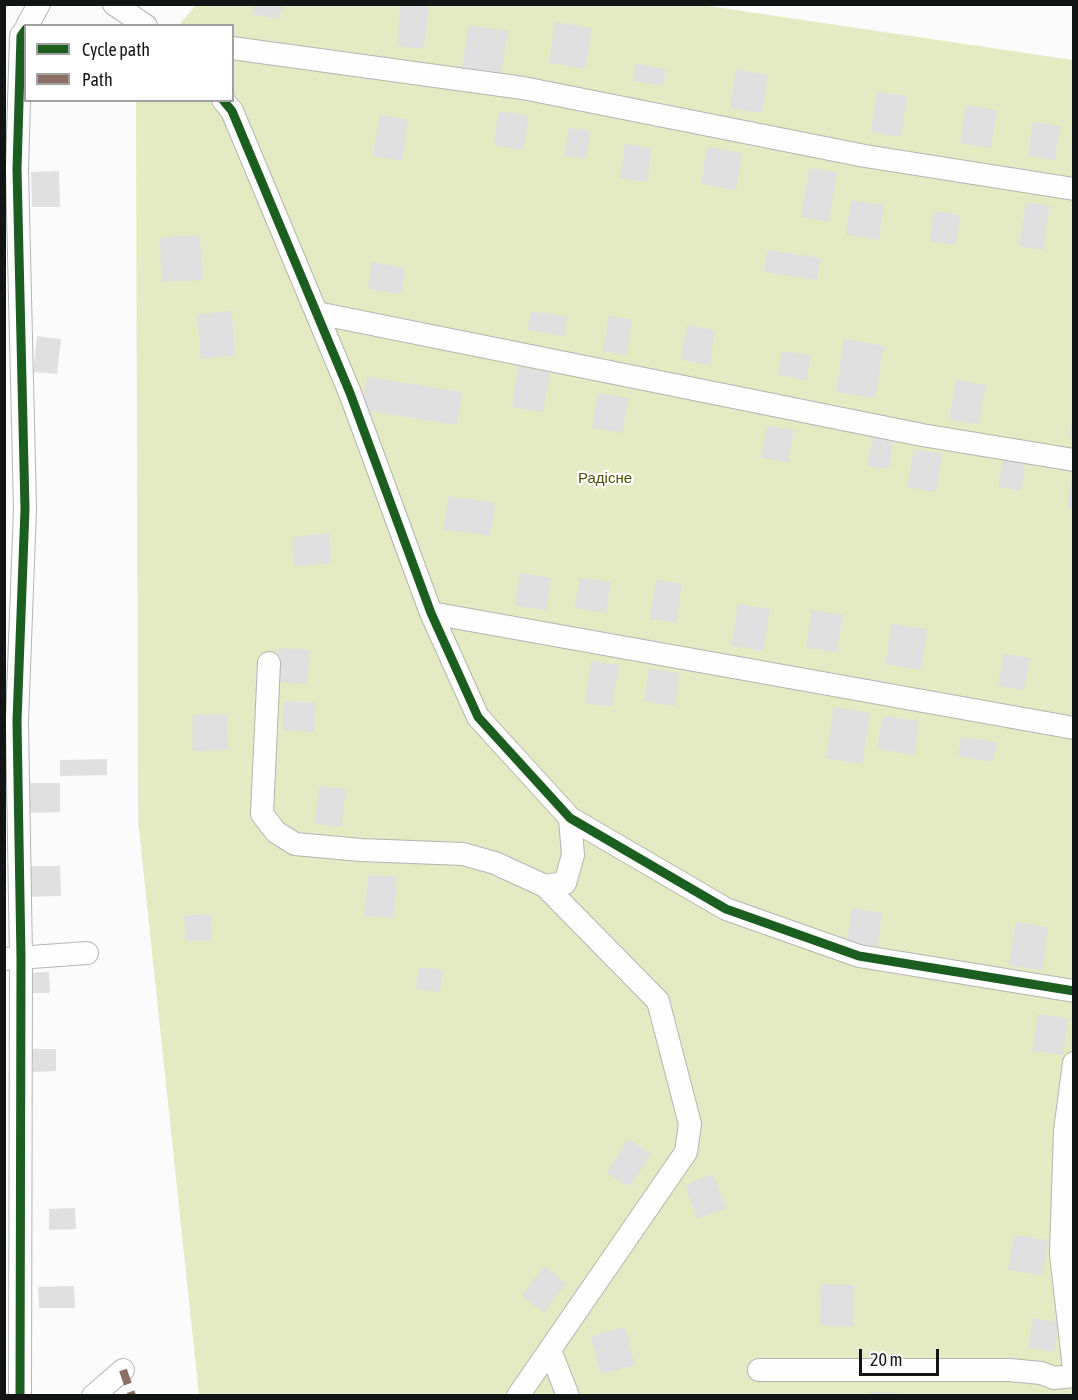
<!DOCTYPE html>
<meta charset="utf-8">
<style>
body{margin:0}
#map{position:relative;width:1078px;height:1400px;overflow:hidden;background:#fbfbfc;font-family:"Asap Condensed",sans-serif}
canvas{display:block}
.frame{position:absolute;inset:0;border:6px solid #131414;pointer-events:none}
.legend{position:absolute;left:24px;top:24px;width:210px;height:78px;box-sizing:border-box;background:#fff;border:2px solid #a1a1a1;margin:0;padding:8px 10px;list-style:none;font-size:18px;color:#131414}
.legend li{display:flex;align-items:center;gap:12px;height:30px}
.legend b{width:30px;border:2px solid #a1a1a1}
.scale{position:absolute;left:859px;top:1349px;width:80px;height:27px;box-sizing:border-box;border:3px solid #131414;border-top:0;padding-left:8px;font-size:18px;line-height:21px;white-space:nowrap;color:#131414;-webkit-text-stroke:4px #fff;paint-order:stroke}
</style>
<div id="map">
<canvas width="1078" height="1400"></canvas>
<div class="frame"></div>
<ul class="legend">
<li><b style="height:8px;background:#1b5e20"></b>Cycle path</li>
<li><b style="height:8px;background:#8d6e63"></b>Path</li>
</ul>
<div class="scale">20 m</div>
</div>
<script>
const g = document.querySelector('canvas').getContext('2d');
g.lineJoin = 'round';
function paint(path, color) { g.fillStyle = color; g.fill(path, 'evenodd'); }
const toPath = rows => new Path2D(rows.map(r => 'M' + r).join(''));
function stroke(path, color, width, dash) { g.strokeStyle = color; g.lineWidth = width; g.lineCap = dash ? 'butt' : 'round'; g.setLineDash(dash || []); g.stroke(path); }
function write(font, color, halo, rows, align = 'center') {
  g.font = font + ' "Asap Condensed",sans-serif'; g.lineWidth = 4.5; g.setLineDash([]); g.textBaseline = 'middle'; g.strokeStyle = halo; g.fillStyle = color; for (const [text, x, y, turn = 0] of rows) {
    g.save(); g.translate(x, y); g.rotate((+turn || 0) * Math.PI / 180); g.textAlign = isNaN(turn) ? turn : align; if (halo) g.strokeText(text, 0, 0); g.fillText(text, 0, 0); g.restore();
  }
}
paint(toPath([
 [197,4,702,5,1073,60,1073,1395,199,1395,138,820,136,101,232,100,232,26,179,25]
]), '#e4eac2');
paint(toPath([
 [254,4,283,4,279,19,252,14],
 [401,4,429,5,424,49,397,46],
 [555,22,592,28,585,69,549,63],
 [469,25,508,31,501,73,462,67],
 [636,64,666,69,663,86,633,81],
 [736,69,768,75,762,113,730,108],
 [877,92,907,96,901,137,871,132],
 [966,105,997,110,991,148,960,143],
 [499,111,529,116,523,150,494,145],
 [380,115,408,120,402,161,373,156],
 [1033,122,1060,126,1055,160,1028,156],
 [569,128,590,131,586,159,564,156],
 [625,144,652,148,647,182,620,178],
 [707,147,742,153,736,190,701,184],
 [809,168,837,172,829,222,801,217],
 [59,171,60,207,32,207,31,172],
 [851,200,884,205,879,240,846,235],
 [1026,202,1050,206,1043,250,1019,246],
 [934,211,960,215,956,245,930,241],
 [200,235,203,280,162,282,160,238],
 [767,250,820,258,817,280,764,272],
 [372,262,405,268,401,294,368,289],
 [232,311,235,356,201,359,197,314],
 [531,311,567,317,564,336,528,330],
 [609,316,632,320,626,355,603,351],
 [687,325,715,330,710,365,681,360],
 [37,336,61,339,57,374,33,372],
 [844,339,884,346,875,398,836,392],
 [782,351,811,355,807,380,778,375],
 [518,367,550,372,543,412,512,407],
 [367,377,462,392,457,425,362,410],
 [956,380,986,385,979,424,949,420],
 [598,393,628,398,623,433,592,428],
 [1072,415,1074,415,1074,437,1069,437],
 [767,426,794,430,788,462,761,458],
 [872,438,893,441,889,469,867,466],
 [914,449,942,453,936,492,907,487],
 [1003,460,1025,463,1021,491,998,487],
 [1072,471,1074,471,1074,509,1067,508],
 [449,496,495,503,490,536,443,529],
 [329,533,331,563,295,567,292,537],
 [520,573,551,578,546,610,515,606],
 [580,578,611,582,606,613,575,608],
 [656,580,682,584,676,623,650,619],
 [738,604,770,609,763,651,731,646],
 [812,610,843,615,837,652,806,648],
 [892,624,927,629,921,670,885,664],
 [279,648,310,650,307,684,277,682],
 [1004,654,1030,658,1024,690,998,686],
 [591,661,619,665,612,707,585,703],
 [649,668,680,673,674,706,644,701],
 [284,701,315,703,314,732,282,730],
 [834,707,870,713,862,764,826,758],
 [227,714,228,750,193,751,193,715],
 [883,716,919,721,914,755,877,749],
 [961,737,997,742,993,762,958,756],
 [107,759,107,775,60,776,60,760],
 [26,783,60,783,60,812,27,813],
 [319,786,346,789,341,827,315,824],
 [25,866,60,866,61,896,26,897],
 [368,875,397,877,394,918,364,916],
 [852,908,883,913,877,947,847,942],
 [211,914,212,940,186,941,184,916],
 [1016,922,1048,927,1042,970,1009,965],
 [419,967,443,970,440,992,416,989],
 [49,972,50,993,28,993,28,973],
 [1038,1014,1068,1019,1063,1055,1033,1051],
 [32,1049,56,1049,56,1071,33,1072],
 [628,1139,651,1154,630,1187,607,1173],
 [713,1174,726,1208,697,1219,685,1185],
 [75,1208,76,1229,49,1230,49,1209],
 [1014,1235,1048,1240,1042,1275,1008,1270],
 [544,1266,566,1283,544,1312,522,1296],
 [821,1284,854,1285,853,1326,820,1326],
 [74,1286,75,1308,39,1308,38,1287],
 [1033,1318,1059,1322,1054,1352,1028,1348],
 [625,1327,635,1365,601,1374,591,1336],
 [870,1392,898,1393,898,1396,870,1396]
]), '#e0e0e0');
const minor = toPath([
 [114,4,146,26],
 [27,26,39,4],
 [232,48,523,88,865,156,1074,189],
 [223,100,232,111,350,393,431,613,478,717,570,818,726,909,859,956,1074,991],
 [317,313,922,435,1074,460],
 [431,613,1074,728],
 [269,663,262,814,276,832,295,844,361,850,463,854,495,863,545,886,565,883,573,855,570,818],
 [4,959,87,953],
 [1074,1063,1065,1131,1061,1254,1074,1369],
 [550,1350,568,1396],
 [759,1370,1010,1370,1041,1373,1054,1378,1074,1376],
 [20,1396,21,958,17,721,25,509,17,169,21,36,26,29],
 [93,1396,123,1370],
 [518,1396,686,1152,690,1124,658,1001,545,886]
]);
stroke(minor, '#b4b4b4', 24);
stroke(minor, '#fefeff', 22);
stroke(toPath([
 [123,1370,132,1396]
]), '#8d6e63', 8, [15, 8]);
stroke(toPath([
 [223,100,232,111,350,393,431,613,478,717,570,818,726,909,859,956,1074,991],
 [20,1396,21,958,17,721,25,509,17,169,21,36,26,29]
]), '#1b5e20', 9);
write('15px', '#4b510b', '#fff', [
 ["Радісне",605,478]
]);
</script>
